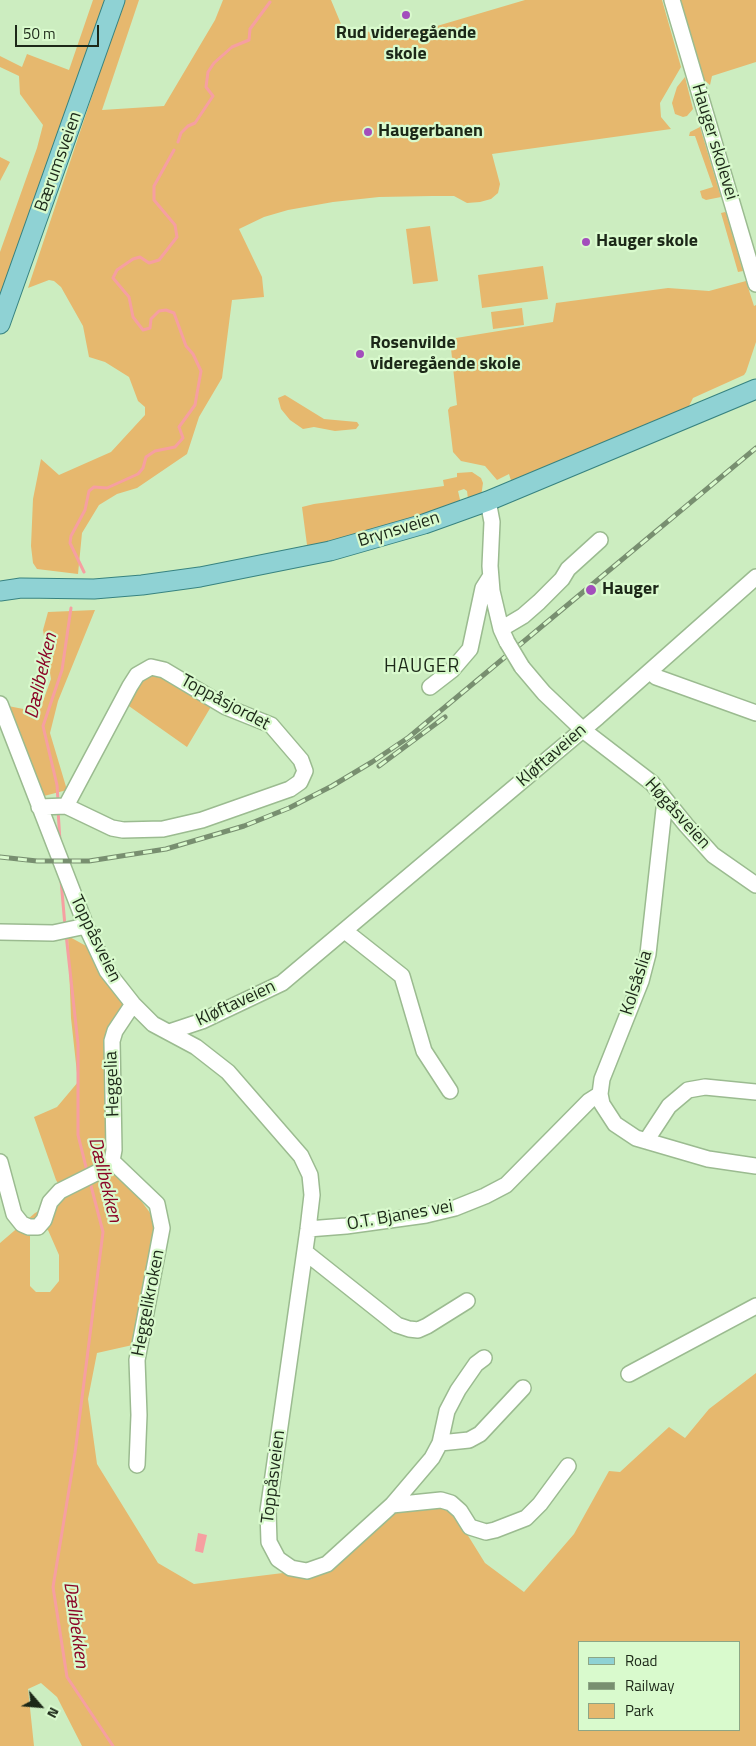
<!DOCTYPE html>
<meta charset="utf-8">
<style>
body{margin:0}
#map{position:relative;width:756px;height:1746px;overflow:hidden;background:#ccedc0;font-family:"Titillium Web",sans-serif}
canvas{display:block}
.legend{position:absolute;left:578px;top:1641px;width:162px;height:90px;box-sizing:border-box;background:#d9facd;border:1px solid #8da685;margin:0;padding:6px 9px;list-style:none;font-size:15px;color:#1c2818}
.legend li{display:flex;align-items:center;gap:10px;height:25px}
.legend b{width:25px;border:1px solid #8da685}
.north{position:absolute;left:15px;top:1681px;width:50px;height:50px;-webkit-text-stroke:4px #d9facd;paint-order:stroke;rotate:117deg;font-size:14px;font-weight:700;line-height:20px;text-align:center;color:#1c2818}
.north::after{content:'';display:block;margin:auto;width:18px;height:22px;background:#1c2818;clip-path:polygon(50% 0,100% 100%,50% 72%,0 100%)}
.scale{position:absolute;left:15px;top:25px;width:84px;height:22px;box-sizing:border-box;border:2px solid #1c2818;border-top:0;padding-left:6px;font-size:15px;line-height:18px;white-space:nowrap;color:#1c2818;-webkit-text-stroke:4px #d9facd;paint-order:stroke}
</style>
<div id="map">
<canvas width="756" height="1746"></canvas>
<ul class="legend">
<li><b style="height:6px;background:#8fd2d4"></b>Road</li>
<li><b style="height:6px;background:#788f70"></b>Railway</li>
<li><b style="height:14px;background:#e6b86e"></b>Park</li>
</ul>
<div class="north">N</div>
<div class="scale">50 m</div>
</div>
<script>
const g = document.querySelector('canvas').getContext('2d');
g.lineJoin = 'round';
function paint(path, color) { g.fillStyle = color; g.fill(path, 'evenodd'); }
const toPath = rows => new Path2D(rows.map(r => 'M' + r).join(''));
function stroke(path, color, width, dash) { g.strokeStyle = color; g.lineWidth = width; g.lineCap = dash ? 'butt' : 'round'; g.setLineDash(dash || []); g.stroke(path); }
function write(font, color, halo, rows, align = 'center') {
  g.font = font + ' "Titillium Web",sans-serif'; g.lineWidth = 4.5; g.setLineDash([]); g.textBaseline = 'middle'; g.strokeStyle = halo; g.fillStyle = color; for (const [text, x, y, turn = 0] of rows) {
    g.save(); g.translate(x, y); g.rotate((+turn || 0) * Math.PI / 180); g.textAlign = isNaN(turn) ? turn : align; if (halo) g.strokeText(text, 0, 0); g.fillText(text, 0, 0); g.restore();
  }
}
paint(toPath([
 [93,0,106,0,0,301,0,252,37,148,43,125,20,94,19,76,0,67,0,56,22,67,27,54,69,70],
 [124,0,139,0,102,110,164,106,215,20,223,0,331,0,341,24,353,30,380,33,393,39,525,0,662,0,681,67,660,103,661,117,671,129,492,154,500,184,498,193,491,199,480,202,467,203,454,196,432,196,379,197,333,202,288,210,264,217,239,229,262,277,264,297,232,300,222,378,199,417,187,454,137,488,117,494,99,505,82,533,78,574,37,569,33,563,31,546,33,499,41,459,59,475,111,452,145,415,145,407,138,401,129,377,105,362,89,357,83,326,61,287,54,281,49,280,28,288],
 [677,0,756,0,756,62,712,76,710,85,703,79],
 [685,77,693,109,687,116,683,117,675,114,672,103,677,87],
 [700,127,721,197,706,200,702,198,700,191,713,187,695,136,689,136,690,132],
 [0,157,10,162,0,181],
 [725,212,726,213,743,271,738,272,721,213],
 [430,226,438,281,413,284,406,229],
 [543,266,548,299,482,308,478,275],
 [746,281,754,306,756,305,756,342,746,372,744,375,693,398,689,406,673,417,512,484,509,474,497,480,485,466,461,461,453,452,448,410,450,407,457,405,450,339,553,322,556,303,668,288,709,291],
 [522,308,524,325,493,329,491,312],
 [285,395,324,419,357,422,359,425,356,429,335,431,314,427,303,429,290,420,281,409,278,398],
 [472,472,481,478,483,483,481,497,468,499,467,491,464,489,458,491,461,504,363,535,234,563,307,545,302,507,314,504,444,486,443,480,457,477,457,473],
 [95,610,58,701,50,733,67,790,44,796,8,706,39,712,51,679,43,630,48,612],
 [145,672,159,672,212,705,187,747,126,704],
 [68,936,88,947,124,1004,106,1034,113,1171,127,1180,128,1186,139,1198,159,1225,137,1344,97,1353,88,1399,97,1464,158,1563,194,1584,291,1572,319,1574,385,1518,400,1509,449,1505,485,1563,524,1592,574,1534,609,1471,620,1472,669,1427,685,1438,709,1409,756,1373,756,1746,82,1746,57,1697,41,1683,28,1689,34,1746,0,1746,0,1243,35,1213,66,1196,56,1180,34,1117,57,1107,78,1082,71,1018],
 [48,1230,59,1255,59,1281,50,1292,36,1292,30,1286,30,1234],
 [580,1642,740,1642,740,1730,580,1730]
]), '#e6b86e');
paint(toPath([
 [198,1533,207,1535,203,1553,195,1551]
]), '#f69fa1');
stroke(toPath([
 [178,142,181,133,188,126,195,123,213,96,206,87,208,72,214,63,232,47,249,40,250,29,270,2],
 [84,572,70,543,71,536,85,510,89,491,94,487,107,488,138,474,143,468,146,457,155,451,175,447,183,438,179,427,195,405,201,371,193,354,186,346,174,313,166,310,159,311,151,319,150,328,143,330,133,317,129,297,113,278,117,270,133,259,140,257,149,263,159,260,177,237,175,225,154,200,154,186,174,150],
 [58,801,57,785,43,726,62,670,71,608],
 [58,810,60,841],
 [61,880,65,926],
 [66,934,78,1044,78,1135,87,1171],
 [90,1182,103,1232,75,1453,53,1587,67,1677,113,1746]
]), '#f69fa1', 3);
const minor = toPath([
 [672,0,756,284],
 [488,501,492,522,490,566,492,591,501,629,507,642],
 [501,629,523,616,539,602,562,579,568,569,600,540],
 [522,667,544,693,583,730,652,783,686,825,713,855,756,885],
 [650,671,656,677,756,713],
 [430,687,452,670,470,649,483,588,490,577],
 [0,704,86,926,107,971,133,1004,153,1024,196,1047,228,1072,301,1156,310,1175,312,1195,308,1229,268,1511,269,1542,278,1559,291,1568,307,1571,327,1564,392,1505,432,1458,440,1443,447,1411,458,1390,476,1364,484,1358],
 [665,800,648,954,641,981,602,1079,600,1094,602,1104,615,1124,636,1138,708,1159,756,1166],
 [39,807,66,806,112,828,123,830,163,829,202,820,290,789,300,782,305,771,301,760,271,725,226,707,164,670,151,667,137,675,130,686,66,806],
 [345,931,402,976,424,1051,450,1091],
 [0,932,53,933,86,926],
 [169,1032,202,1021,282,983,598,717,756,577],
 [646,1141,669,1106,688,1090,705,1087,756,1092],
 [112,1161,157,1204,162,1228,137,1360,139,1415,137,1465],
 [0,1162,14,1214,22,1224,29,1227,38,1227,44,1220,50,1202,60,1191,108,1167,112,1161,114,1150,112,1041,115,1031,133,1004],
 [308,1229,346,1226,426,1215,455,1208,485,1196,506,1185,589,1101,600,1094],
 [305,1252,397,1325,409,1329,418,1330,427,1326,467,1301],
 [629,1374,756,1306],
 [440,1443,469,1440,480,1434,523,1388],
 [392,1505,441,1500,451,1503,460,1511,470,1527,486,1532,495,1530,526,1518,540,1504,568,1466]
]);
const major = toPath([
 [0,324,115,0],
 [0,591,21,588,94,589,142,585,200,577,330,551,424,524,488,501,756,389]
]);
stroke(minor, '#9bbb90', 18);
stroke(major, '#378380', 21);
stroke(minor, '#fff', 15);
stroke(major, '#8fd2d4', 19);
const rail = toPath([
 [379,766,445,717],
 [0,857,37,861,89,861,166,849,244,826,289,808,332,786,372,762,409,737,756,448]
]);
stroke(rail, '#788f70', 5);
stroke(rail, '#d9facd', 3, [9]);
const minorBridge = toPath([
 [507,642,522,667]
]);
stroke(minorBridge, '#9bbb90', 18, []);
stroke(minorBridge, '#fff', 15);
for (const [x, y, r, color] of [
 [406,15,5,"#a34ebc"],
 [368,132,5,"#a34ebc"],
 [586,242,5,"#a34ebc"],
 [360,354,5,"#a34ebc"],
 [591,590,6,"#a34ebc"]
]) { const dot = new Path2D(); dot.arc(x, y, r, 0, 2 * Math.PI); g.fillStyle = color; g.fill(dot); stroke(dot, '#d9facd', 2); }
write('bold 18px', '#1c2818', '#d9facd', [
 ["Rud videregående",406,34,"center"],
 ["skole",406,55,"center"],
 ["Haugerbanen",378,132],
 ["Hauger skole",596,242],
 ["Rosenvilde",370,344],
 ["videregående skole",370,365],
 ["Hauger",602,590]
], 'left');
write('18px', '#1c2818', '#d9facd', [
 ["Hauger skolevei",714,142,73],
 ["Bærumsveien",59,162,-70],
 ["Brynsveien",399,530,-17],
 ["Toppåsjordet",225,703,28],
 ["Kløftaveien",552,756,-41],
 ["Høgåsveien",677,814,48],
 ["Toppåsveien",95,939,64],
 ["Kolsåslia",637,983,-72],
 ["Kløftaveien",236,1004,-25],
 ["Heggelia",113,1084,-92],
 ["O.T. Bjanes vei",400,1216,-10],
 ["Heggelikroken",149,1303,-79],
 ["Toppåsveien",274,1477,-83]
]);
g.letterSpacing = '1px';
write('19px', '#1c2818', '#d9facd', [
 ["HAUGER",422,667]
]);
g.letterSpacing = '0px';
write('italic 19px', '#8b0426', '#d9facd', [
 ["Dælibekken",42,676,-77],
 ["Dælibekken",104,1180,76],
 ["Dælibekken",75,1625,82]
]);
</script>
